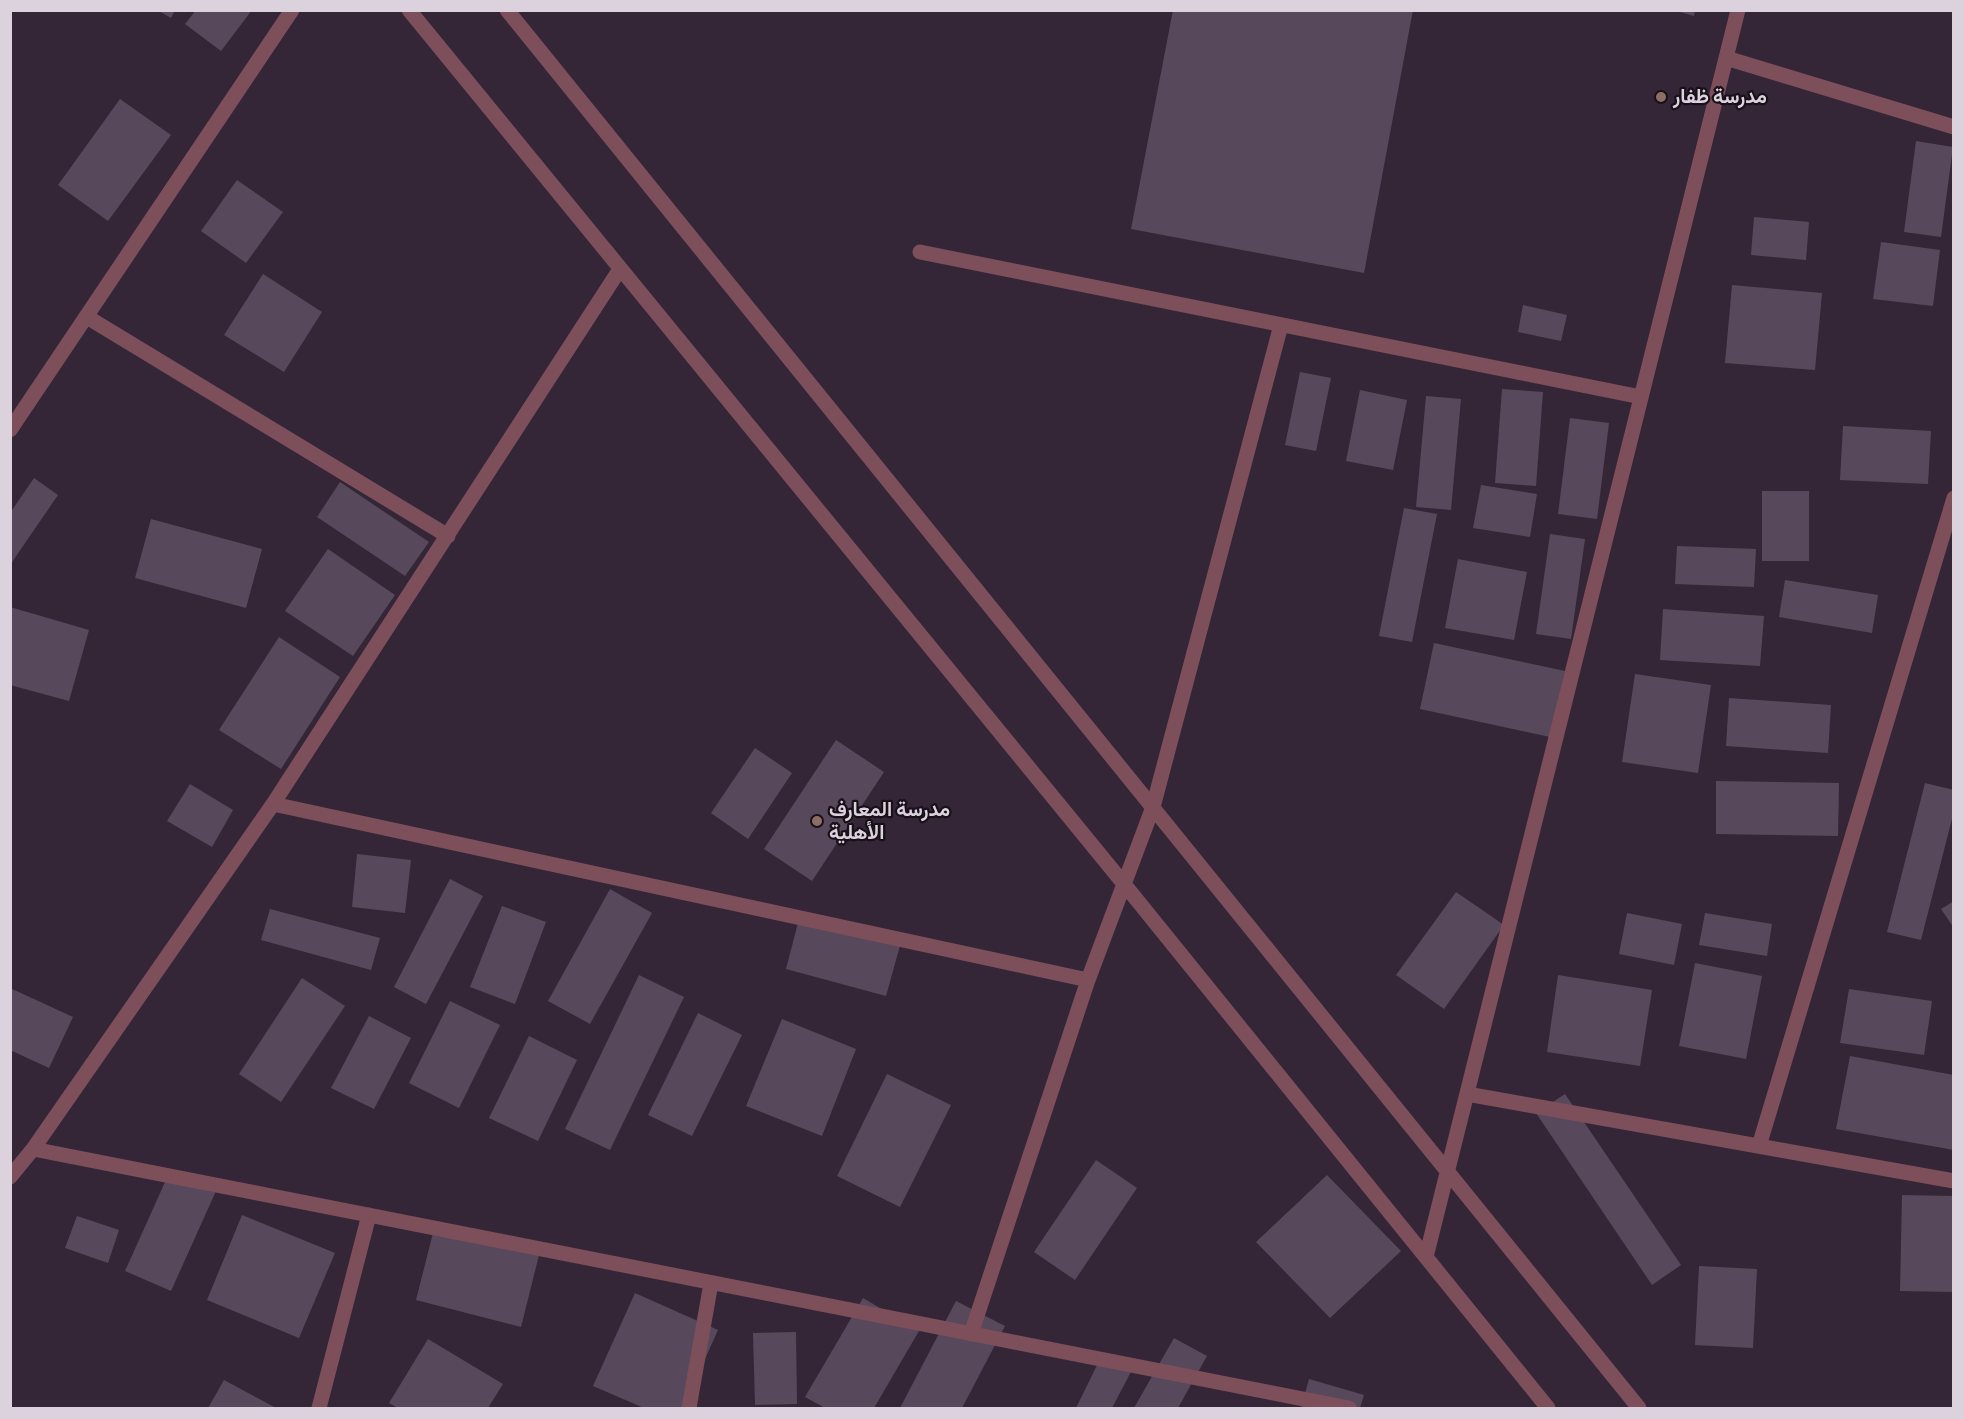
<!DOCTYPE html>
<meta charset="utf-8">
<style>
body{margin:0}
#map{position:relative;width:1964px;height:1419px;overflow:hidden;background:#342637;font-family:Literata,serif}
canvas{display:block}
.frame{position:absolute;inset:0;border:12px solid #dcd2de;pointer-events:none}
</style>
<div id="map">
<canvas width="1964" height="1419"></canvas>
<div class="frame"></div>
</div>
<script>
const g = document.querySelector('canvas').getContext('2d');
g.lineJoin = 'round';
function paint(path, color) { g.fillStyle = color; g.fill(path, 'evenodd'); }
const toPath = rows => new Path2D(rows.map(r => 'M' + r).join(''));
function stroke(path, color, width, dash) { g.strokeStyle = color; g.lineWidth = width; g.lineCap = dash ? 'butt' : 'round'; g.setLineDash(dash || []); g.stroke(path); }
function write(font, color, halo, rows, align = 'center') {
  g.font = font + ' Literata,Vazirmatn,serif'; g.lineWidth = 4.5; g.setLineDash([]); g.textBaseline = 'middle'; g.strokeStyle = halo; g.fillStyle = color; for (const [text, x, y, turn = 0] of rows) {
    g.save(); g.translate(x, y); g.rotate((+turn || 0) * Math.PI / 180); g.textAlign = isNaN(turn) ? turn : align; if (halo) g.strokeText(text, 0, 0); g.fillText(text, 0, 0); g.restore();
  }
}
paint(toPath([
 [157,10,175,10,171,18],
 [196,10,252,10,221,51,185,24],
 [1173,10,1413,10,1364,273,1131,229],
 [1673,10,1695,10,1694,16],
 [120,99,171,135,108,221,58,185],
 [1916,141,1953,147,1941,237,1904,232],
 [237,180,283,212,246,263,201,231],
 [1754,217,1809,222,1806,260,1751,255],
 [1881,242,1940,250,1933,306,1873,299],
 [263,274,322,312,284,372,224,335],
 [1732,285,1822,293,1815,370,1725,363],
 [1523,305,1567,315,1561,341,1518,332],
 [1300,372,1331,378,1316,451,1285,445],
 [1502,389,1543,392,1536,486,1495,483],
 [1360,390,1407,400,1393,470,1346,461],
 [1426,396,1461,399,1451,510,1416,507],
 [1570,418,1609,423,1597,519,1558,514],
 [1843,426,1931,431,1928,484,1840,480],
 [34,478,58,495,10,565,10,513],
 [340,482,429,542,405,576,317,517],
 [1481,485,1537,494,1530,537,1473,528],
 [1762,491,1809,491,1809,561,1762,561],
 [1404,508,1437,514,1412,642,1379,636],
 [151,519,262,549,246,608,135,578],
 [1550,534,1585,539,1571,639,1536,634],
 [1677,546,1756,549,1754,587,1675,584],
 [328,549,395,595,353,656,285,611],
 [1458,559,1527,572,1514,640,1445,628],
 [1785,580,1878,595,1872,633,1779,617],
 [10,607,89,630,69,701,10,685],
 [1663,609,1764,616,1760,666,1660,660],
 [279,637,340,677,281,769,219,730],
 [1434,643,1565,671,1550,737,1420,709],
 [1635,674,1711,685,1698,773,1622,762],
 [1729,698,1831,705,1828,753,1726,746],
 [836,740,884,772,812,881,764,849],
 [755,748,792,773,748,839,711,813],
 [1716,781,1839,783,1838,836,1716,834],
 [1925,783,1954,790,1954,811,1921,940,1887,932],
 [190,784,233,810,212,847,167,821],
 [357,854,411,860,405,913,352,907],
 [450,879,483,896,426,1004,394,987],
 [610,889,652,913,590,1024,548,1001],
 [1456,892,1504,925,1444,1009,1396,975],
 [1954,901,1954,928,1941,909],
 [502,906,546,922,515,1004,470,987],
 [270,909,380,938,371,970,261,940],
 [1627,913,1682,924,1674,965,1619,954],
 [1705,913,1772,924,1767,956,1699,945],
 [800,915,901,942,886,996,786,969],
 [1695,963,1762,976,1746,1059,1679,1046],
 [639,975,684,997,610,1150,565,1129],
 [1558,975,1652,990,1640,1066,1547,1052],
 [302,978,345,1006,281,1102,239,1074],
 [10,988,73,1017,49,1068,10,1050],
 [1849,989,1932,1001,1924,1055,1840,1043],
 [450,1001,500,1025,459,1108,409,1083],
 [698,1013,742,1035,692,1136,648,1115],
 [369,1016,411,1038,374,1109,331,1088],
 [782,1019,856,1049,822,1136,746,1106],
 [529,1036,577,1060,538,1141,489,1118],
 [1850,1056,1954,1075,1954,1150,1836,1129],
 [887,1074,951,1105,900,1207,837,1176],
 [1565,1094,1681,1265,1652,1285,1536,1113],
 [1096,1160,1137,1188,1075,1280,1034,1252],
 [170,1171,216,1191,171,1291,125,1271],
 [1327,1175,1401,1251,1330,1318,1256,1242],
 [1902,1195,1954,1196,1954,1292,1900,1291],
 [242,1215,335,1253,299,1338,207,1300],
 [77,1216,119,1230,108,1263,65,1248],
 [436,1221,541,1247,521,1327,416,1300],
 [1699,1266,1757,1269,1753,1348,1695,1345],
 [635,1293,718,1330,683,1408,644,1408,593,1386],
 [863,1298,919,1331,874,1408,825,1408,805,1397],
 [956,1301,1005,1326,962,1408,900,1408],
 [796,1332,797,1404,755,1405,753,1333],
 [1174,1338,1207,1356,1178,1408,1134,1408],
 [428,1339,503,1384,488,1408,398,1408,389,1403],
 [1103,1353,1133,1368,1112,1408,1076,1408],
 [1309,1379,1364,1395,1360,1408,1301,1408],
 [224,1380,276,1408,208,1408]
]), '#58485c');
stroke(toPath([
 [409,10,1124,884,1548,1408],
 [507,10,1639,1408],
 [1726,58,1954,127],
 [920,252,1641,397],
 [87,317,448,536],
 [10,430,292,10],
 [273,804,1088,980],
 [1467,1094,1954,1181],
 [1759,1146,1954,498],
 [33,1149,1349,1408],
 [10,1177,33,1149,273,804,620,269],
 [1426,1257,1738,10],
 [971,1334,1088,980,1153,807,1281,325],
 [319,1408,369,1215],
 [689,1408,711,1283]
]), '#7c4f5b', 15);
for (const [x, y, r, color] of [
 [1661,97,6,"#8d6e63"],
 [817,821,6,"#8d6e63"]
]) { const dot = new Path2D(); dot.arc(x, y, r, 0, 2 * Math.PI); g.fillStyle = color; g.fill(dot); stroke(dot, '#181119', 2); }
write('bold 20px', '#dcd2de', '#181119', [
 ["مدرسة ظفار",1673,97],
 ["مدرسة المعارف",829,810],
 ["الأهلية",829,833]
], 'left');
</script>
